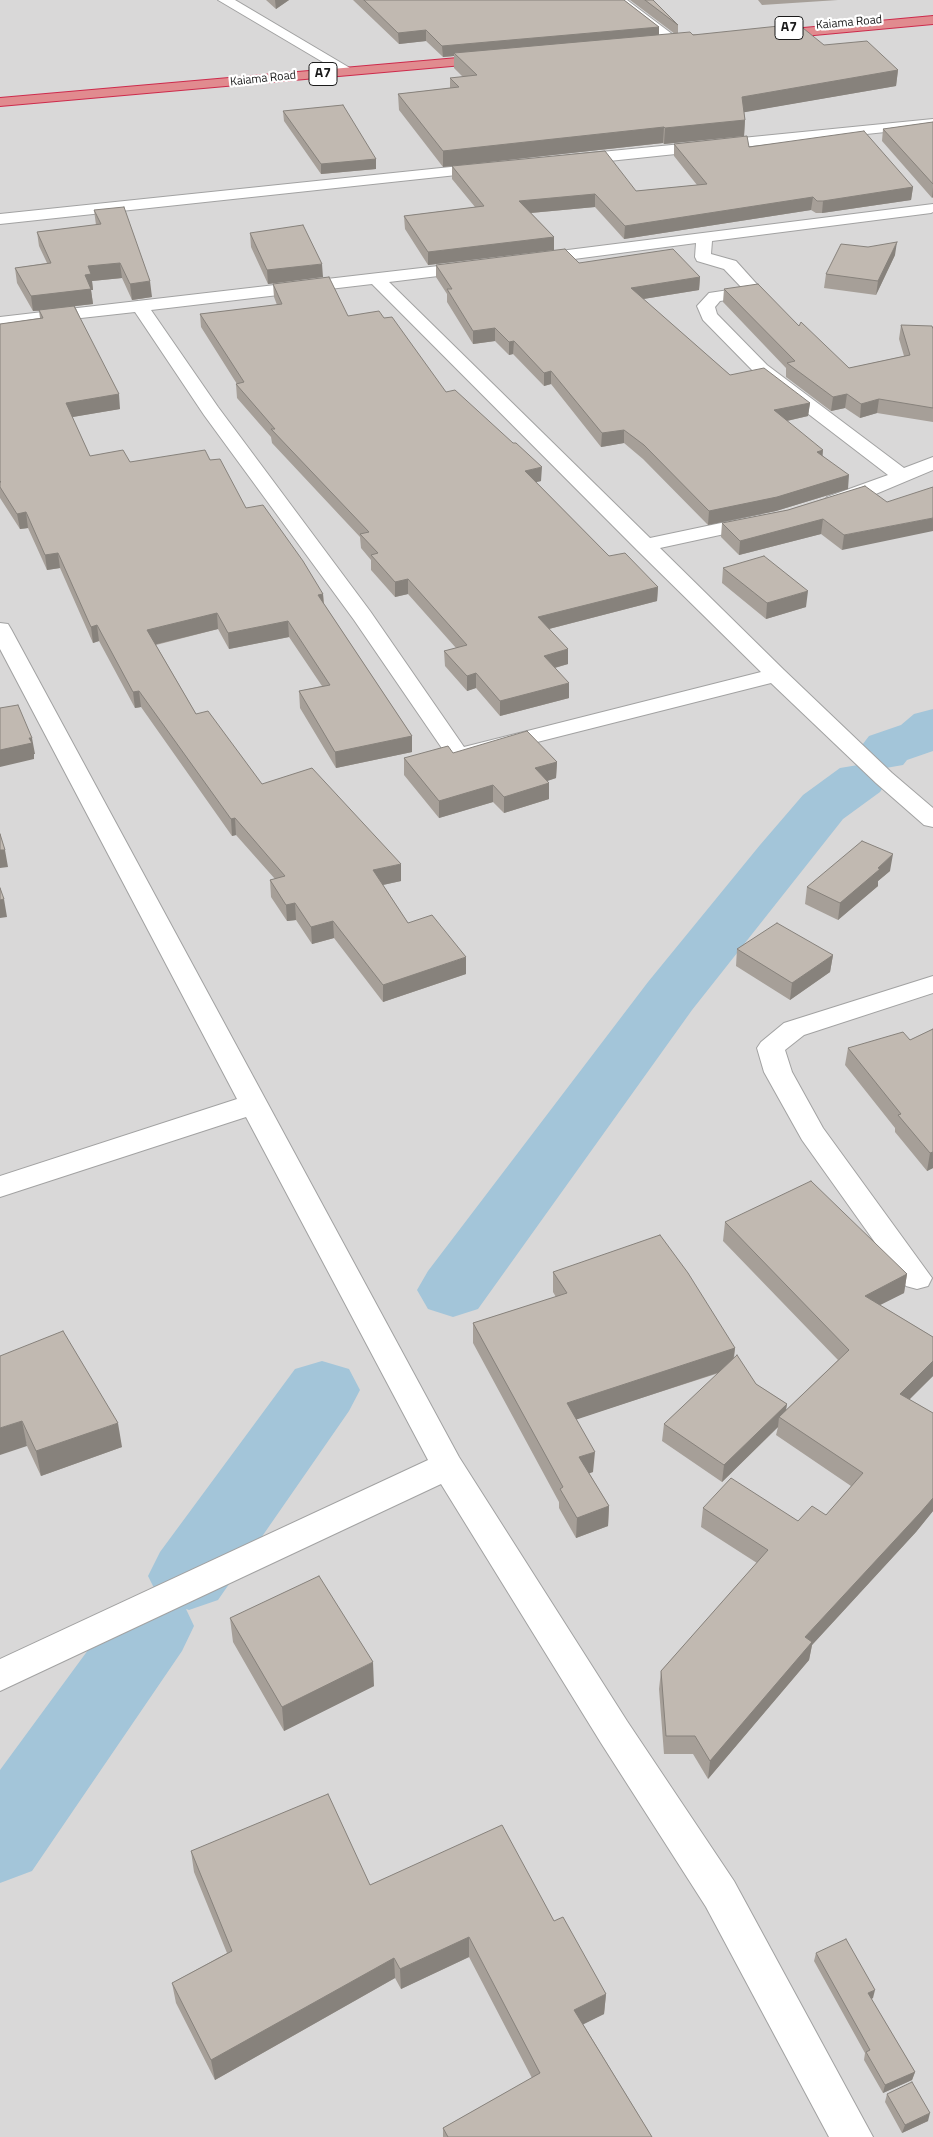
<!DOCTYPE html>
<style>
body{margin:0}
canvas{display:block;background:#eceae1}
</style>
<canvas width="933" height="2137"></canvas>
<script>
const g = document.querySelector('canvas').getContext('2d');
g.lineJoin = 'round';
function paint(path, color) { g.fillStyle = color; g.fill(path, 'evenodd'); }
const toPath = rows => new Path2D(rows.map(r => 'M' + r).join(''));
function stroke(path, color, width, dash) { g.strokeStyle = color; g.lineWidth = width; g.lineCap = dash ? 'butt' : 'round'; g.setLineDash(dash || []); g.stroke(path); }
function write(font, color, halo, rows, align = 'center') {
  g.font = font + ' "Titillium Web",sans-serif'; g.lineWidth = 4.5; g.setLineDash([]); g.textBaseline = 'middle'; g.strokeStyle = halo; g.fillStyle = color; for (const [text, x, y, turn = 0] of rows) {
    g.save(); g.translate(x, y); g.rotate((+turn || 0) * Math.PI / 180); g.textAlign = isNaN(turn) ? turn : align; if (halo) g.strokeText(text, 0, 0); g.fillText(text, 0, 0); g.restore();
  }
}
paint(toPath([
 [0,0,933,0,933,2137,0,2137]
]), '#d9d8d8');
paint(toPath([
 [933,709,933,751,907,760,903,765,880,769,888,780,880,792,843,819,692,1010,478,1309,453,1317,428,1309,417,1290,428,1271,648,982,760,845,803,795,840,768,864,764,856,753,869,736,901,725,914,714,933,709],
 [322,1361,349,1369,360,1390,349,1411,218,1600,189,1610,186,1609,194,1626,182,1651,32,1871,0,1883,0,1770,124,1601,153,1591,156,1592,148,1576,160,1552,295,1369,322,1361]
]), '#a3c5d9');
const street = toPath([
 [218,0,235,0,355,71,353,74,343,74,218,0],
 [612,0,627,0,680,40,678,43,668,43,612,0],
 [933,119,933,127,571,165,563,160,571,155,933,119],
 [489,163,494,165,497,168,494,171,0,224,0,214,489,163],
 [933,204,933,212,931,213,712,241,711,254,736,261,763,291,760,295,754,296,720,301,715,307,717,314,767,365,904,468,933,457,933,470,871,496,834,507,827,505,824,501,827,497,888,475,755,373,703,320,697,306,709,293,742,288,724,269,697,261,695,257,696,243,536,264,530,263,528,259,530,255,536,254,933,204],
 [473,262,479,263,481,267,479,271,389,282,650,538,759,515,766,517,769,521,766,525,660,548,784,670,892,773,933,808,933,827,924,825,876,783,771,683,458,762,450,760,354,620,204,415,135,312,0,327,0,317,473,262],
 [372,284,637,550,761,672,464,747,370,611,218,407,151,310,372,284],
 [0,623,8,624,11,629,459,1457,627,1721,734,1881,873,2137,829,2137,706,1907,601,1743,441,1484,0,1691,0,1659,428,1460,246,1117,0,1197,0,1176,237,1099,0,649,0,623],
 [933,976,933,993,804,1035,785,1050,792,1072,823,1128,932,1278,928,1286,917,1289,906,1286,802,1140,764,1072,757,1048,761,1042,784,1023,933,976]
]);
const highway = toPath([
 [933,16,933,24,771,39,764,35,771,31,933,16],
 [492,55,499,59,497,62,0,106,0,98,492,55]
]);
stroke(street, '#a2a2a2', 2);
stroke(highway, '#cd2b4c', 2);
paint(street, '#fff');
paint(highway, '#e18b8f');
paint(toPath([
 [266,0,289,0,276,9],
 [353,0,624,0,659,27,659,35,675,34,630,0,653,0,678,25,678,33,824,45,898,70,896,86,744,112,745,120,744,136,664,144,663,143,443,167,399,110,398,94,450,88,450,78,463,77,454,68,454,56,443,57,426,41,399,44],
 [758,0,838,0,762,5],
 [283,111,376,159,376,169,321,174,284,121],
 [933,122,933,197,932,198,882,141,883,129],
 [674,144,749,147,913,187,911,200,822,213,816,213,811,210,624,239,595,207,531,213,554,237,554,250,428,265,405,229,404,216,475,207,452,179,452,166,636,191,697,185,674,156],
 [94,210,152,297,132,300,122,278,92,281,93,290,91,290,93,304,75,306,120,409,72,417,90,456,130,462,210,460,246,508,323,594,324,604,412,736,412,752,336,768,300,708,299,691,322,686,289,637,229,649,218,629,156,645,196,714,262,784,401,881,383,885,408,923,466,974,383,1002,334,938,312,944,296,920,287,921,271,897,270,880,275,879,236,835,232,836,141,707,135,708,99,641,93,643,60,568,47,570,28,528,20,529,0,498,0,324,40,318,39,311,33,311,17,283,15,268,47,263,39,246,37,232,96,225],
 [250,233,323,277,268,284,251,247],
 [895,255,876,295,824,288,826,274],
 [579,263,700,277,699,290,643,299,730,375,810,403,808,416,787,421,823,456,848,489,776,511,708,525,643,459,624,443,601,447,551,384,544,386,513,354,509,355,495,341,473,344,447,302,447,294,436,277,436,265],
 [273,284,348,316,384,318,446,392,541,481,536,482,609,556,658,587,657,601,549,629,568,664,555,668,569,698,500,716,476,688,467,691,445,666,444,651,456,648,408,594,395,597,371,570,371,560,361,548,360,537,272,443,271,437,237,398,236,384,237,384,201,327,200,314,277,305,274,297],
 [724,289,799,326,849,368,904,356,899,339,901,325,933,329,933,422,877,413,860,418,845,408,831,411,786,377,786,368,723,302],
 [865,486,842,550,821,534,739,555,721,537,722,523,788,510],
 [723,568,806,607,766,619,722,583],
 [453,753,557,762,556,778,547,781,549,783,549,799,504,813,493,802,439,818,404,775,404,758],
 [890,871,878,881,878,886,838,920,805,904,807,887],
 [737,949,833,955,830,972,790,1000,736,966],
 [933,1029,933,1168,927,1171,895,1132,895,1128,845,1065,848,1048,910,1040],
 [725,1222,907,1274,904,1293,880,1305,933,1337,933,1376,909,1399,933,1413,933,1511,916,1532,812,1645,809,1660,708,1779,693,1754,664,1754,659,1689,661,1671,757,1563,701,1527,703,1508,798,1521,826,1515,851,1486,776,1435,778,1427,722,1482,662,1441,664,1424,719,1373,576,1419,593,1472,589,1473,609,1506,608,1526,576,1538,559,1508,559,1502,473,1343,473,1323,556,1297,553,1292,553,1272,735,1348,734,1359,756,1384,787,1404,786,1410,838,1360,723,1241],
 [0,1356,122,1447,41,1476,27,1446],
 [230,1618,374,1686,284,1731,233,1642],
 [191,1851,554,1921,606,1994,604,2014,583,2024,652,2137,443,2137,443,2128,532,2078,469,1957,401,1989,395,1978,215,2080,176,2003,172,1983,227,1953,194,1872],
 [816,1953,873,1998,871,1999,915,2072,912,2080,883,2093,864,2060,865,2053,814,1961],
 [887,2094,928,2121,902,2133,885,2102]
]), '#a69f98');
paint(toPath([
 [275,0,289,0,276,9],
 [659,27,659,38,454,53,454,56,443,57,442,46],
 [426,30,426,41,399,44,398,33],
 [898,70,896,86,740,113,742,97],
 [745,120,744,136,664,144,665,128],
 [664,127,663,143,443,167,443,151],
 [376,159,376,169,321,174,321,164],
 [913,187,911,200,822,213,823,201],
 [933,187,933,197,932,198],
 [595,194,595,207,519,214,519,201],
 [813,197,811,210,624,239,625,226],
 [554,237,554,250,428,265,428,252],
 [897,242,895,255,876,295,878,281],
 [120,263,122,278,92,281,93,290,91,290,93,304,33,311,31,296,85,275,88,266],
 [322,264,323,277,268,284,267,270],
 [700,277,699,290,631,301,631,288],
 [150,281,152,297,132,300,130,284],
 [495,328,495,341,473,344,473,331],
 [514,341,513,354,509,355,509,342],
 [551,371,551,384,544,386,544,373],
 [119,394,120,409,67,418,66,403],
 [847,394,845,408,831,411,833,397],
 [879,399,877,413,860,418,861,404],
 [810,403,808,416,773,424,774,410],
 [624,430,624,443,601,447,602,433],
 [823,450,822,464,817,452],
 [542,467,541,481,524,485,525,471],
 [849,475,848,489,776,511,708,525,709,511],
 [26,512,28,528,20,529,17,514],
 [933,518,933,531,842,550,844,535],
 [823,519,821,534,739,555,740,541],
 [58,553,60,568,47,570,45,555],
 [408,579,408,594,395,597,395,582],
 [658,587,657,601,537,632,538,617],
 [808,591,806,607,766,619,767,603],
 [323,594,324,610,318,595],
 [217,613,218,629,149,646,147,630],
 [288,621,289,637,229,649,228,633],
 [97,625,99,641,93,643,91,627],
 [568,649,568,664,543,671,544,656],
 [476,673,476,688,467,691,467,676],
 [569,683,569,698,500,716,500,701],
 [139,691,141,707,135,708,133,692],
 [412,736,412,752,336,768,335,752],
 [29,738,32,738,35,754,34,754,34,759,0,767,0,750],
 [557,762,556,778,535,785,535,768],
 [549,783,549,799,504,813,504,797],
 [493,785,493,802,439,818,439,801],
 [235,818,236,835,232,836,231,819],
 [0,850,5,850,8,867,0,868],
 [893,854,890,871,878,881,878,886,838,920,840,903,878,868],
 [401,864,401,881,373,887,373,870],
 [4,899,7,917,0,918,0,900],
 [295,903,296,920,287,921,286,905],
 [333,921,334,938,312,944,311,927],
 [833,955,830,972,790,1000,792,983],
 [466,957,466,974,383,1002,383,985],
 [933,1152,933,1168,927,1171,930,1153],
 [907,1274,904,1293,862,1314,865,1296],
 [735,1348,732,1368,566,1423,567,1403],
 [933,1361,933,1376,896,1413,900,1394],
 [787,1404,784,1420,779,1417,778,1427,722,1482,724,1465],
 [22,1421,27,1446,0,1455,0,1428],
 [118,1423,122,1447,41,1476,36,1451],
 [595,1452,593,1472,578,1477,579,1457],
 [933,1498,933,1511,916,1532,812,1645,809,1660,708,1779,710,1761,805,1637],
 [609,1506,608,1526,576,1538,577,1518],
 [373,1662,374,1686,284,1731,282,1707],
 [469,1937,469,1957,401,1989,400,1969],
 [394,1958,395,1978,215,2080,211,2060],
 [875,1990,873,1998,866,2001,868,1993],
 [606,1994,604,2014,572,2030,574,2010],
 [915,2072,912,2080,883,2093,885,2085],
 [930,2113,928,2121,902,2133,905,2125]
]), '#87827c');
const building = toPath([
 [364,0,624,0,659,27,442,46,426,30,398,33,364,0],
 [645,0,653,0,678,25,645,0],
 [798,24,824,45,867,41,898,70,742,97,745,120,665,128,664,127,443,151,398,94,459,87,450,78,477,75,454,53,690,32,693,35,798,24],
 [343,105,376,159,321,164,283,111,343,105],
 [933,122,933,184,883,129,933,122],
 [864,131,913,187,823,201,817,201,813,197,625,226,595,194,519,201,554,237,428,252,404,216,484,206,452,166,605,151,636,191,707,184,674,144,747,136,749,147,864,131],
 [124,207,150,281,130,284,120,263,88,266,91,274,85,275,91,289,31,296,15,268,51,263,37,232,101,224,94,210,124,207],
 [303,225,322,264,267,270,250,233,303,225],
 [897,242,878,281,826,274,841,244,868,247,897,242],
 [565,249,579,263,673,249,700,277,631,288,730,375,764,368,810,403,774,410,823,450,817,452,849,475,777,497,709,511,644,445,624,430,602,433,551,371,544,373,514,341,509,342,495,328,473,331,447,289,452,289,436,265,565,249],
 [329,277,348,316,379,311,384,318,392,317,446,392,455,390,513,443,516,443,542,467,525,471,609,556,625,553,658,587,538,617,568,649,544,656,569,683,500,701,476,673,467,676,444,651,467,645,408,579,395,582,371,555,378,553,360,534,369,532,271,429,275,429,236,384,244,382,200,314,282,304,273,284,329,277],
 [758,284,799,326,801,322,849,368,910,355,901,325,932,326,933,329,933,408,879,399,861,404,847,394,833,397,787,363,795,361,724,289,758,284],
 [74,306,119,394,66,403,90,456,123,450,130,462,205,450,210,460,220,459,246,508,263,505,303,561,323,594,318,595,412,736,335,752,299,691,330,685,288,621,228,633,217,613,147,630,196,714,208,711,262,784,312,768,401,864,373,870,408,923,432,915,466,957,383,985,333,921,311,927,295,903,286,905,270,880,285,876,235,818,231,819,139,691,133,692,97,625,91,627,58,553,45,555,26,512,17,514,0,487,0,482,1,482,0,481,0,324,43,318,39,310,74,306],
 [865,486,887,502,933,487,933,518,844,535,823,519,740,541,722,523,788,510,865,486],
 [764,556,808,591,767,603,723,568,764,556],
 [18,705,32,738,29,738,32,743,0,750,0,708,18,705],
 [527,731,557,762,535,768,549,783,504,797,493,785,439,801,404,758,448,746,453,753,527,731],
 [0,834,5,850,0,850,0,834],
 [862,841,893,854,878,868,880,869,840,903,807,887,862,841],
 [0,888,4,899,0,900,0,888],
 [777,923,833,955,792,983,737,949,777,923],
 [933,1029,933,1152,930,1153,898,1115,901,1114,848,1048,903,1032,910,1040,933,1029],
 [811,1181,907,1274,865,1296,933,1337,933,1361,900,1394,933,1413,933,1498,920,1513,805,1637,812,1642,710,1761,695,1736,666,1736,661,1671,768,1550,703,1508,731,1478,798,1521,812,1506,826,1515,863,1473,779,1417,849,1350,725,1222,811,1181],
 [660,1235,688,1273,735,1348,567,1403,595,1452,579,1457,609,1506,577,1518,560,1489,563,1487,473,1323,567,1293,553,1272,660,1235],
 [63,1331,118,1423,36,1451,22,1421,0,1428,0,1356,63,1331],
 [737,1355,756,1384,787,1404,724,1465,664,1424,737,1355],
 [319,1576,373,1662,282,1707,230,1618,319,1576],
 [328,1794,370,1885,502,1825,554,1921,563,1917,606,1994,574,2010,652,2137,448,2137,443,2128,540,2073,469,1937,400,1969,394,1958,211,2060,172,1983,232,1951,191,1851,328,1794],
 [846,1939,875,1990,868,1993,915,2072,885,2085,866,2052,870,2050,816,1953,846,1939],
 [912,2082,930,2113,905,2125,887,2094,912,2082]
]);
paint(building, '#c1b9b1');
stroke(building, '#87827c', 1);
write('12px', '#1b1b1b', '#fff', [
 ["Kaiama Road",849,23,-5],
 ["Kaiama Road",263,79,-6]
]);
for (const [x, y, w] of [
 [789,28,28],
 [323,74,28]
]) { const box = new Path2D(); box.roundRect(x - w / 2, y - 11.5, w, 23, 4); g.fillStyle = '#fff'; g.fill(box); stroke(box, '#1b1b1b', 1); }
write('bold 14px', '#1b1b1b', null, [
 ["A7",789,28],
 ["A7",323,74]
]);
</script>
